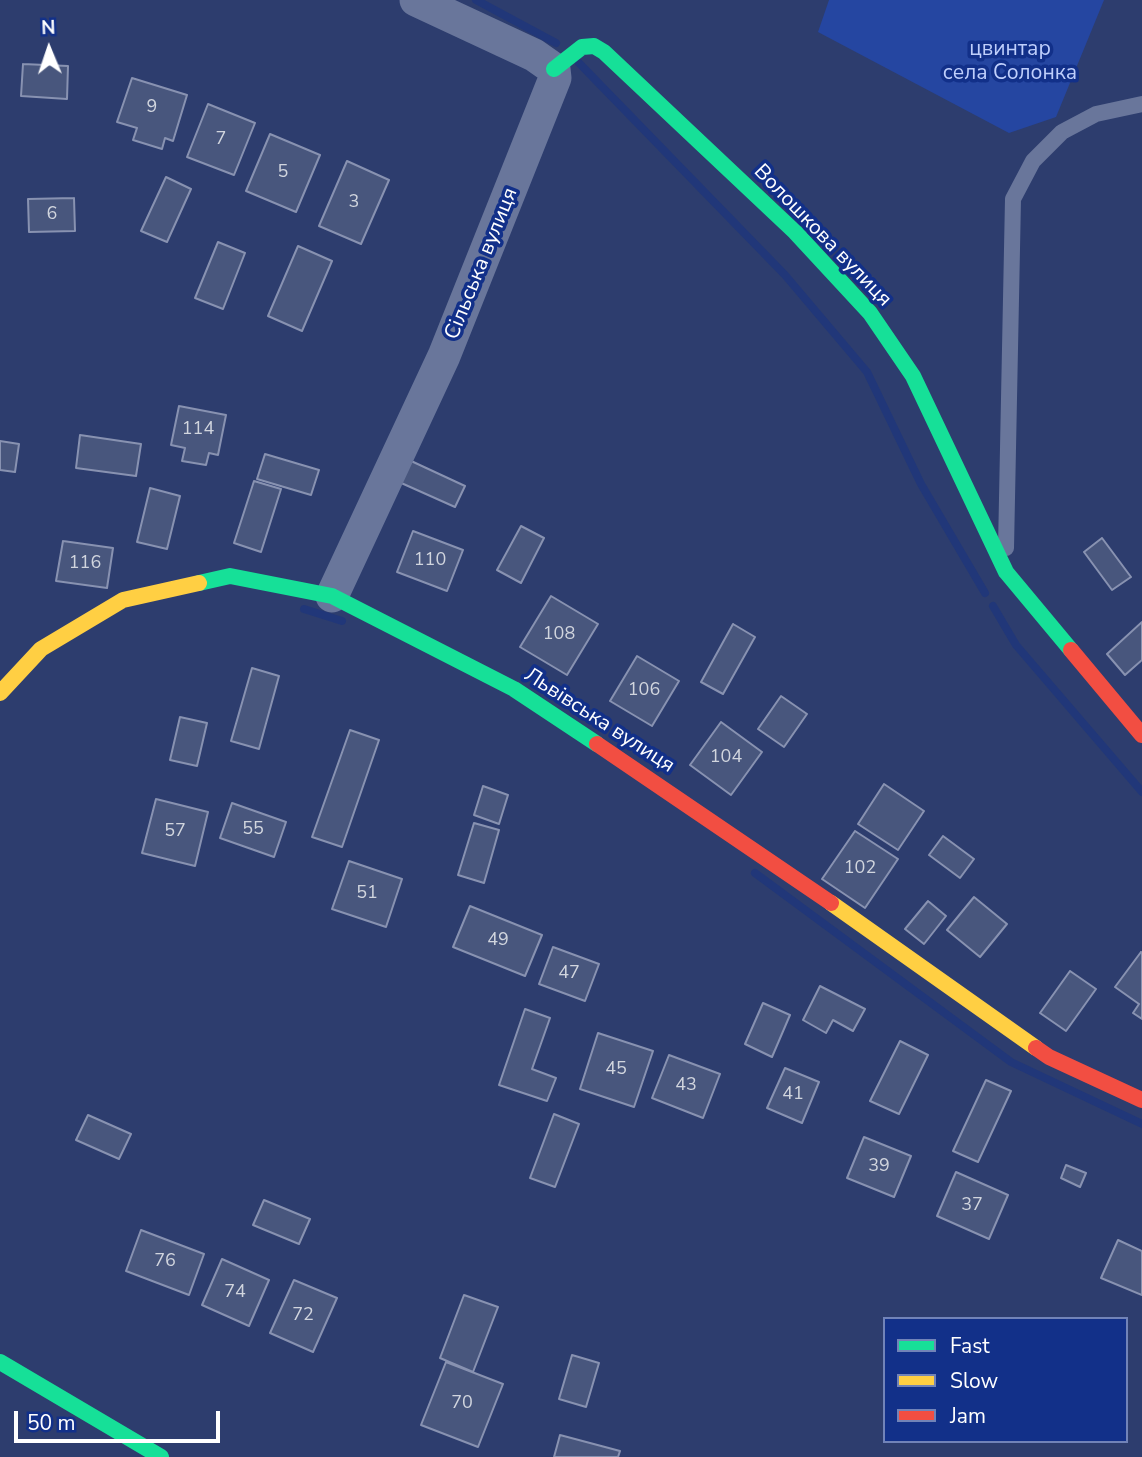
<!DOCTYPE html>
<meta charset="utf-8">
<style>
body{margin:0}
#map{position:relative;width:1142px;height:1457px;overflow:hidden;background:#2d3d6e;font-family:"Nunito Sans",sans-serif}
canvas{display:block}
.legend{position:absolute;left:883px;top:1317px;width:245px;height:126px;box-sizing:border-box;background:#123089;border:2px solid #7183b8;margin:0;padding:9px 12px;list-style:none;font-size:21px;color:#fff}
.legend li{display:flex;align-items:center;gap:14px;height:35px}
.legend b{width:35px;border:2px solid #7183b8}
.north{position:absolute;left:14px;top:14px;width:70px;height:70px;-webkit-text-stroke:5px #123089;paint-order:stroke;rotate:358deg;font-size:19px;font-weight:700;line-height:28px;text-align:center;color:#fff}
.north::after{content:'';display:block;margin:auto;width:24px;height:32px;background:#fff;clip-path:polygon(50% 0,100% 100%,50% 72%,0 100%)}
.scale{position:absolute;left:14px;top:1411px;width:206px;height:32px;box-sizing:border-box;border:4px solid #fff;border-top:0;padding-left:9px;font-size:21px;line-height:24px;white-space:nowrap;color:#fff;-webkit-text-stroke:5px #123089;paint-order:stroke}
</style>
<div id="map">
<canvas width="1142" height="1457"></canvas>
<ul class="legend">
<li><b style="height:9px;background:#16e098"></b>Fast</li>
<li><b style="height:9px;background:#ffcf43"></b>Slow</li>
<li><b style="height:9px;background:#f24e42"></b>Jam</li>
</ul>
<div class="north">N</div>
<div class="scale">50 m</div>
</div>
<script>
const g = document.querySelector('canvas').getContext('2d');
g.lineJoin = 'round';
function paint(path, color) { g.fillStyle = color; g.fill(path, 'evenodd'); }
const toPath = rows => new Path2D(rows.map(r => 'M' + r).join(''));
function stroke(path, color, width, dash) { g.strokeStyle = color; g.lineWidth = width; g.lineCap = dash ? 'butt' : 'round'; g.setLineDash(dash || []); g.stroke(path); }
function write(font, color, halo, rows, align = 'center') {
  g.font = font + ' "Nunito Sans",sans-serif'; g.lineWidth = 7; g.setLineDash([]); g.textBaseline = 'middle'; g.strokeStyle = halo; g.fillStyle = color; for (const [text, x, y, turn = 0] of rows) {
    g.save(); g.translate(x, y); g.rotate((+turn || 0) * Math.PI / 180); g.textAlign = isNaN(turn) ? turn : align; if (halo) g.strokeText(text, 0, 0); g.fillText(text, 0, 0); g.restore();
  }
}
paint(toPath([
 [829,0,1104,0,1056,117,1009,133,818,32]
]), '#2546a1');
stroke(toPath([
 [476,0,556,43],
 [579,63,785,275,867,372,921,484,985,593],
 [993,606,1016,645,1142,792],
 [304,609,342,621],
 [755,873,1011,1062,1142,1124]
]), '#213779', 8);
const building = toPath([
 [23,64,68,66,67,99,21,96,23,64],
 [132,78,187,95,173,141,165,138,162,149,133,140,137,128,117,122,132,78],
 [208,104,255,123,234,175,187,157,208,104],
 [270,134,320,155,296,212,246,191,270,134],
 [347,161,389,180,361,244,319,226,347,161],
 [166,177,191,189,167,242,141,231,166,177],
 [74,198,75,231,29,232,28,199,74,198],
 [218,242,245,253,223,309,195,298,218,242],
 [298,246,332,261,302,331,268,316,298,246],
 [179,406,226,415,218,455,209,453,206,465,182,461,185,448,171,445,179,406],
 [80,435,141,444,136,476,76,468,80,435],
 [0,441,19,444,15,472,0,470,0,441],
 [265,454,319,470,311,495,257,479,265,454],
 [409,460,465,486,455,507,399,482,409,460],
 [254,481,281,489,261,552,234,543,254,481],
 [150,488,180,496,167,549,137,542,150,488],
 [521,526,544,538,521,583,497,570,521,526],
 [413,531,463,550,447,591,397,572,413,531],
 [1102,538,1131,577,1112,590,1084,552,1102,538],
 [63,541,113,548,107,588,56,581,63,541],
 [551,596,598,624,567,675,520,647,551,596],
 [1142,622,1142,660,1125,675,1107,654,1142,622],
 [733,624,755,637,723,694,701,682,733,624],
 [637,656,679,681,652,726,610,701,637,656],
 [252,668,279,676,259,749,231,741,252,668],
 [781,696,807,714,784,747,758,729,781,696],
 [180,717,207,723,197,766,170,760,180,717],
 [721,722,762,752,731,795,690,765,721,722],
 [350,730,379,740,342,847,312,837,350,730],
 [884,784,924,811,898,850,858,824,884,784],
 [483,786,508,795,499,824,474,815,483,786],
 [156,799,208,812,195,866,142,853,156,799],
 [232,803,286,822,274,857,220,838,232,803],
 [474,823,499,830,484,883,458,875,474,823],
 [855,831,898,859,865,908,822,879,855,831],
 [943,836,974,859,960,878,929,855,943,836],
 [349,861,402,879,386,927,332,909,349,861],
 [974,897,1007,924,980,957,947,930,974,897],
 [928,901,946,916,924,944,905,929,928,901],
 [470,906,542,935,525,976,453,947,470,906],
 [553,947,599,964,585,1001,539,984,553,947],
 [1141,952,1142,953,1142,1019,1133,1013,1139,1004,1115,987,1141,952],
 [1070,971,1096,989,1066,1031,1040,1013,1070,971],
 [820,986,865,1009,853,1031,833,1020,826,1033,803,1020,820,986],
 [763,1003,790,1015,772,1057,745,1044,763,1003],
 [525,1009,550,1018,532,1069,556,1078,547,1101,499,1085,525,1009],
 [598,1033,653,1051,634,1107,580,1089,598,1033],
 [900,1041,928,1055,899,1114,870,1101,900,1041],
 [669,1055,720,1074,703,1118,652,1098,669,1055],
 [785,1068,819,1082,802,1123,767,1108,785,1068],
 [986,1080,1011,1091,978,1162,953,1151,986,1080],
 [554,1114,579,1124,555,1187,530,1178,554,1114],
 [88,1115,131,1134,119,1159,76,1140,88,1115],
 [864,1137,911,1156,894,1197,847,1178,864,1137],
 [1066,1165,1086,1173,1080,1187,1061,1178,1066,1165],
 [956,1172,1008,1195,989,1239,937,1216,956,1172],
 [264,1200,310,1219,299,1244,253,1225,264,1200],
 [141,1230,204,1254,189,1295,126,1271,141,1230],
 [1118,1240,1142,1251,1142,1295,1101,1278,1118,1240],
 [222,1259,269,1280,249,1326,202,1305,222,1259],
 [294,1280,337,1298,313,1352,270,1333,294,1280],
 [464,1295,498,1307,473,1372,440,1358,464,1295],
 [572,1355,599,1363,586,1407,559,1399,572,1355],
 [446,1362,503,1384,478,1447,421,1425,446,1362],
 [560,1435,620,1451,618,1457,554,1457,560,1435]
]);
paint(building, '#48567d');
stroke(building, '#8892b1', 2);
stroke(toPath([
 [1006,548,1013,199,1033,161,1062,132,1096,114,1142,104]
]), '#69769b', 16);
stroke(toPath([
 [332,596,444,356,555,78,554,69,534,55,416,0]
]), '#69769b', 33);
stroke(toPath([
 [554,69,582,47,594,46,604,52,795,232,870,313,913,376,1006,572,1071,650],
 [199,583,230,576,332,596,514,689,597,744],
 [0,1362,161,1457]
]), '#16e098', 16);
stroke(toPath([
 [0,693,41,649,123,600,199,583],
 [831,903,1036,1048]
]), '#ffcf43', 16);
stroke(toPath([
 [1071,650,1142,735],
 [597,744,831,903],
 [1036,1048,1049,1057,1142,1100]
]), '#f24e42', 16);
write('18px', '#d1d5de', null, [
 ["9",152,108],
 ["7",221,140],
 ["5",283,173],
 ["3",354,203],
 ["6",52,215],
 ["114",198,430],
 ["110",430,561],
 ["116",85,564],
 ["108",559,635],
 ["106",644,691],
 ["104",726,758],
 ["55",253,830],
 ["57",175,832],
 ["102",860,869],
 ["51",367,894],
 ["49",498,941],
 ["47",569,974],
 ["45",616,1070],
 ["43",686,1086],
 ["41",793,1095],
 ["39",879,1167],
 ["37",972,1206],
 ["76",165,1262],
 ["74",235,1293],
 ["72",303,1316],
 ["70",462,1404]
]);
write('21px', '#bfcffc', '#123089', [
 ["цвинтар",1010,50],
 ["села Солонка",1010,74]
]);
write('21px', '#fff', '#123089', [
 ["Волошкова вулиця",822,236,46],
 ["Сільська вулиця",482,264,-68],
 ["Львівська вулиця",599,721,33]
]);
</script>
